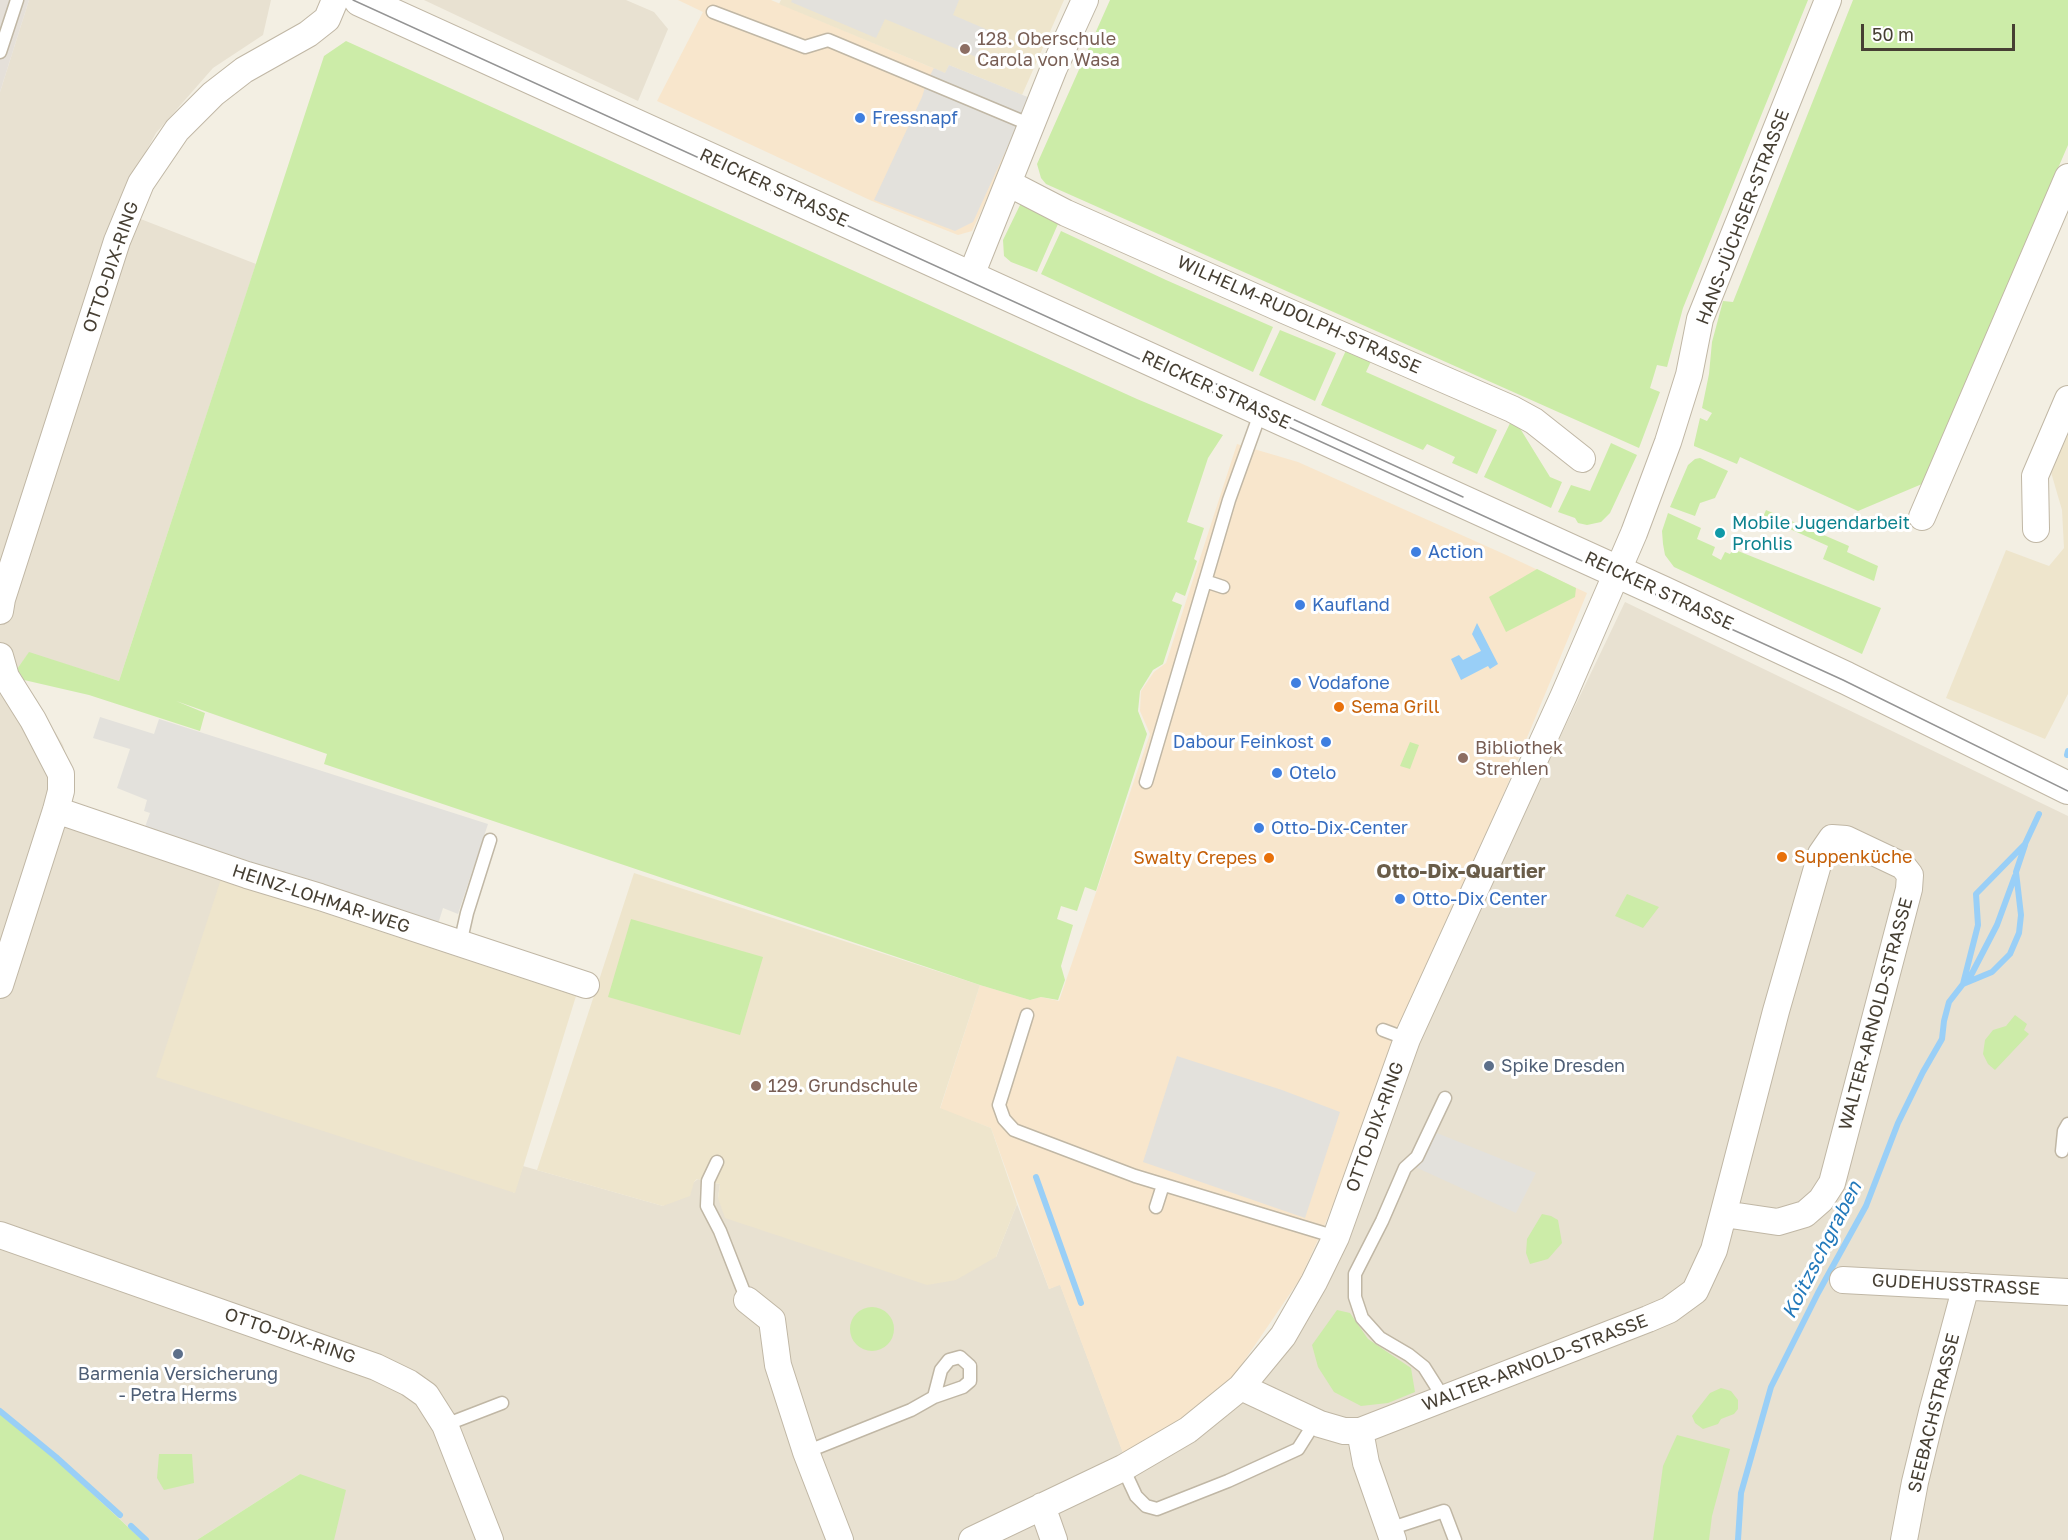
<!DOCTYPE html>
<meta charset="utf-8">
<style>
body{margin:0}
#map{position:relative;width:2068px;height:1540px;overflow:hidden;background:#f3efe3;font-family:"Golos Text",sans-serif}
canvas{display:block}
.scale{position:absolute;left:1861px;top:24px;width:154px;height:27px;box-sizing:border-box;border:3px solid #463f33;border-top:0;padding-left:8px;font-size:18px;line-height:21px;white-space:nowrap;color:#463f33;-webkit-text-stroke:4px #fff;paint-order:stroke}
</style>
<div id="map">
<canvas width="2068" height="1540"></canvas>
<div class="scale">50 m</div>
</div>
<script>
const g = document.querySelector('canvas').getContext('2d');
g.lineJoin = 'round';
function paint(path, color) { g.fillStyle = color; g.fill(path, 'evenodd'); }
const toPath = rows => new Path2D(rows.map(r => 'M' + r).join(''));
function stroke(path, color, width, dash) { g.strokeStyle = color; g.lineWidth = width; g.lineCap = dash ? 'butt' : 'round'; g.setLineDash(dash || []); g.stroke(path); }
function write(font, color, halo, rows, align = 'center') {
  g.font = font + ' "Golos Text",sans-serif'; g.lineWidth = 6; g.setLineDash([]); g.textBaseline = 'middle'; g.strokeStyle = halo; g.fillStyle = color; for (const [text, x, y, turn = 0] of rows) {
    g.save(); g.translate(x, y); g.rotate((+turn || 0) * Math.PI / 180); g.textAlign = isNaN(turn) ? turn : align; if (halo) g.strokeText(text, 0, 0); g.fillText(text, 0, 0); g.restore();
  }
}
paint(toPath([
 [29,0,271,0,263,35,213,68,156,133,115,209,256,264,119,681,29,653,17,669,63,745,72,776,68,800,122,823,228,858,514,1193,523,1166,663,1206,698,1179,720,1184,718,1198,996,1257,1017,1204,1049,1289,1060,1284,1124,1455,1183,1424,1281,1334,1300,1279,1625,602,2068,816,2068,1540,334,1540,300,1474,197,1540,142,1540,54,1457,0,1412,0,92],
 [424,0,626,0,654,12,668,29,638,101]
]), '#e8e1d1');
paint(toPath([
 [678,0,771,0,945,73,949,65,1033,100,972,231,958,235,872,201,657,101,703,12],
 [1237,444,1298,462,1504,554,1587,593,1323,1229,1300,1279,1225,1389,1183,1424,1124,1456,1060,1285,1049,1289,991,1128,940,1109,980,985,1030,1000,1041,997,1059,1001,1150,734,1140,711,1141,691,1154,672,1166,663]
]), '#f8e6cc');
paint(toPath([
 [0,0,29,0,0,92]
]), '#e5e0d9');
paint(toPath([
 [781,0,1064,0,1022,95,949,65,945,73,779,4],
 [2068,415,2068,694,2045,739,1946,698,2006,550,2049,566,2064,548,2062,510,2048,462],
 [634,873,980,985,940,1108,991,1128,1017,1204,996,1257,956,1280,927,1285,725,1218,718,1198,720,1184,697,1179,694,1182,690,1196,663,1206,537,1170],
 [222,876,245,887,576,996,515,1193,156,1077]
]), '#eee5cc');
paint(toPath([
 [1110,0,1808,0,1683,308,1667,367,1657,365,1650,388,1660,392,1639,448,1046,184,1041,178,1037,164],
 [1853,0,2068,0,2068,145,1922,484,1858,511,1740,457,1737,464,1694,446,1694,444,1700,418,1707,421,1712,413,1702,408,1709,374,1712,342,1723,301,1733,302],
 [346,41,1137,399,1223,435,1208,458,1187,522,1204,528,1194,559,1197,561,1185,596,1176,592,1172,601,1182,605,1163,664,1153,670,1140,691,1138,711,1147,734,1096,891,1085,887,1077,911,1061,906,1057,919,1073,925,1061,966,1065,980,1058,1000,1041,997,1030,1000,980,985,324,764,327,754,176,701,205,713,200,731,89,695,24,680,17,669,29,652,119,681,324,56],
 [1021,203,1061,217,1037,272,1011,262,1004,256,1003,240],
 [1061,231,1166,280,1273,327,1253,372,1041,274],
 [1280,330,1336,353,1315,401,1259,375],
 [1348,346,1373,357,1366,372,1497,430,1477,474,1452,463,1455,457,1427,444,1423,450,1321,405],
 [1513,417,1550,477,1562,482,1551,508,1484,477],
 [1611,443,1637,455,1610,513,1601,522,1587,525,1578,523,1575,518,1558,512,1571,485,1590,491],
 [1700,458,1728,471,1715,498,1700,503,1695,516,1670,507,1688,465,1695,459],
 [1766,510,1849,546,1847,552,1878,566,1874,581,1823,559,1828,546,1763,517],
 [1668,513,1701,528,1697,539,1715,547,1712,555,1721,560,1725,552,1730,554,1733,549,1881,608,1862,654,1674,567,1665,555,1663,544,1662,531],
 [1537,569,1576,588,1575,597,1506,632,1489,597],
 [1410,742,1419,745,1410,769,1400,766],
 [1627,894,1659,907,1643,928,1615,916],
 [631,919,763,957,740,1035,608,997],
 [2015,1015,2027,1024,2024,1030,2029,1034,1995,1070,1988,1064,1983,1054,1985,1040,1993,1030,2006,1026],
 [1542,1214,1551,1216,1558,1220,1562,1243,1548,1259,1530,1264,1526,1253,1527,1239],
 '850 1329a22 22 0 1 1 44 0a22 22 0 1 1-44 0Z',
 [1337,1310,1350,1313,1368,1339,1411,1368,1415,1392,1388,1403,1361,1406,1334,1392,1318,1367,1312,1345],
 [1721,1388,1731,1391,1738,1400,1738,1409,1734,1414,1721,1419,1718,1424,1703,1429,1695,1423,1692,1416,1710,1393],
 [0,1412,53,1457,142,1540,0,1540],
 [1677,1435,1730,1449,1712,1516,1709,1540,1653,1540,1663,1466],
 [159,1454,192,1454,194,1483,164,1490,157,1478],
 [300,1474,346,1490,334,1540,197,1540]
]), '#cceca8');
paint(toPath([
 [792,0,959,0,953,15,988,30,976,57,885,19,876,38,791,2],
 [949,65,1030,98,973,222,955,231,874,200,922,97,927,81,934,68,945,73],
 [100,717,154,734,159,719,488,824,458,914,443,908,438,924,145,827,150,813,144,811,147,800,117,788,130,749,93,738],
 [1177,1056,1282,1090,1340,1112,1305,1218,1143,1162],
 [1437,1133,1536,1173,1516,1213,1413,1166]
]), '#e3e1dc');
paint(toPath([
 [1477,623,1498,664,1490,669,1488,666,1461,680,1451,659,1459,655,1463,660,1481,651,1472,634]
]), '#99cff7');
stroke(toPath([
 [2067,755,2068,751],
 [1968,981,1997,925,2015,876],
 [1963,984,1992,972,2010,954,2019,933,2021,915,2016,872,2025,845],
 [1036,1177,1081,1303],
 [0,1411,56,1457,120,1515],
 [131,1526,146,1540],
 [1738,1540,1741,1493,1771,1387,1818,1293,1866,1206,1898,1123,1923,1072,1942,1039,1944,1021,1949,1002,1963,984,1978,925,1976,894,2025,844,2039,814]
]), '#99cff7', 6);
const service = toPath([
 [713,12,805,47,828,40,1031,125],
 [0,52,17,0],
 [1205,581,1223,587],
 [1146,782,1229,500,1261,411],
 [460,944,467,913,490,840],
 [1027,1015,999,1105,1004,1119,1014,1130,1135,1176,1336,1237],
 [1383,1030,1407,1039],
 [2062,1151,2064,1131,2068,1124],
 [717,1162,708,1181,707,1206,720,1231,747,1300],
 [1156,1207,1163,1185],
 [1443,1397,1424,1367,1409,1355,1380,1338,1362,1318,1355,1297,1355,1274,1382,1221,1405,1168,1417,1157,1445,1098],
 [445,1425,502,1403],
 [806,1452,911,1410,934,1397,941,1370,949,1360,960,1357,970,1366,970,1381,963,1387,934,1397],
 [1123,1468,1136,1496,1146,1506,1157,1509,1228,1481,1298,1449,1315,1422],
 [1389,1529,1444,1511,1455,1540]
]);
const minor = toPath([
 [1008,183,1066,213,1284,310,1512,409,1534,421,1582,459],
 [970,278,1054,68,1085,0],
 [1922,517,2068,177],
 [2036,529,2035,476,2068,399],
 [0,611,2,599,117,241,141,183,177,130,213,94,244,70,308,34,327,19,335,0],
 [0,656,6,677,33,720,61,774,61,791,56,810,0,985],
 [56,810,247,875,320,897,586,985],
 [0,1235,376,1367,409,1383,426,1395,445,1425,490,1540],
 [1843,1280,2068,1292],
 [747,1300,772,1320,778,1365,806,1452,840,1540],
 [1241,1387,1320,1424,1344,1431,1360,1431,1648,1319,1669,1310,1695,1291,1714,1250,1776,1011,1821,854,1832,838,1846,839,1903,866,1910,875,1909,889,1832,1183,1821,1200,1805,1214,1778,1222,1724,1214],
 [1360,1431,1366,1463,1393,1540],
 [1042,1506,1054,1540],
 [972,1540,1123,1468,1188,1430,1241,1387,1283,1336,1314,1282,1336,1237,1407,1039,1564,695,1634,533,1668,442,1689,375,1700,319,1828,0],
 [1904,1540,1915,1482,1932,1412,1966,1286]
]);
const tertiary = toPath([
 [360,0,1662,592,1846,678,2068,788]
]);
stroke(service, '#c0b7a5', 15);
stroke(minor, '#c0b7a5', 28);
stroke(tertiary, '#c0b7a5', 34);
stroke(service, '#fff', 12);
stroke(minor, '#fff', 26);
stroke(tertiary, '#fff', 32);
stroke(toPath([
 [353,0,1843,680,2068,791],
 [1190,372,1463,497]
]), '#949494', 1.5);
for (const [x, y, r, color] of [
 [965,49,6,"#8d6e63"],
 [860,118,6,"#3f7fe0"],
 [1720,533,6,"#0f9aa8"],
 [1416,552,6,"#3f7fe0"],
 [1300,605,6,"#3f7fe0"],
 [1296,683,6,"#3f7fe0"],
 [1339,707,6,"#e8710a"],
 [1326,742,6,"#3f7fe0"],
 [1463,758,6,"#8d6e63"],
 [1277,773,6,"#3f7fe0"],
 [1259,828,6,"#3f7fe0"],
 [1782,857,6,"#e8710a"],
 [1269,858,6,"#e8710a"],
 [1400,899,6,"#3f7fe0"],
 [1489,1066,6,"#5c6f8a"],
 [756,1086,6,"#8d6e63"],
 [178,1354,6,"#5c6f8a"]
]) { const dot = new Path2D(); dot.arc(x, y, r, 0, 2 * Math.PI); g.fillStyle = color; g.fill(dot); stroke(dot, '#fff', 2); }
write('18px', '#785e54', '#fff', [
 ["128. Oberschule",977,39],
 ["Carola von Wasa",977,60],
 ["Bibliothek",1475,748],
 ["Strehlen",1475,769],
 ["129. Grundschule",768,1086]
], 'left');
write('18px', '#366cbe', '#fff', [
 ["Fressnapf",872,118],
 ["Action",1428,552],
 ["Kaufland",1312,605],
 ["Vodafone",1308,683],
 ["Dabour Feinkost",1314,742,"right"],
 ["Otelo",1289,773],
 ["Otto-Dix-Center",1271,828],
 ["Otto-Dix Center",1412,899]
], 'left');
write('18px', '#463f33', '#fff', [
 ["REICKER STRASSE",774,188,25],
 ["HANS-JÜCHSER-STRASSE",1743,217,-69],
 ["OTTO-DIX-RING",111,267,-71],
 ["WILHELM-RUDOLPH-STRASSE",1299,315,24],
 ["REICKER STRASSE",1216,390,25],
 ["REICKER STRASSE",1659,591,25],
 ["HEINZ-LOHMAR-WEG",321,899,18],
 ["WALTER-ARNOLD-STRASSE",1876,1014,-75],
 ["OTTO-DIX-RING",1375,1127,-70],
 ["GUDEHUSSTRASSE",1956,1285,3],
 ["OTTO-DIX-RING",290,1336,19],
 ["WALTER-ARNOLD-STRASSE",1535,1363,-21],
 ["SEEBACHSTRASSE",1934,1413,-76]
]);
write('18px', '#0d838f', '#fff', [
 ["Mobile Jugendarbeit",1732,523],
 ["Prohlis",1732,544]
], 'left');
write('18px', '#c56008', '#fff', [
 ["Sema Grill",1351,707],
 ["Suppenküche",1794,857],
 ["Swalty Crepes",1257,858,"right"]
], 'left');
write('18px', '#4e5e75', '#fff', [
 ["Spike Dresden",1501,1066],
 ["Barmenia Versicherung",178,1374,"center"],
 ["- Petra Herms",178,1395,"center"]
], 'left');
write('bold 20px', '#6a5d49', '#fff', [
 ["Otto-Dix-Quartier",1461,872]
]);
write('italic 20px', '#2279bb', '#fff', [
 ["Koitzschgraben",1822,1250,-63]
]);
</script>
